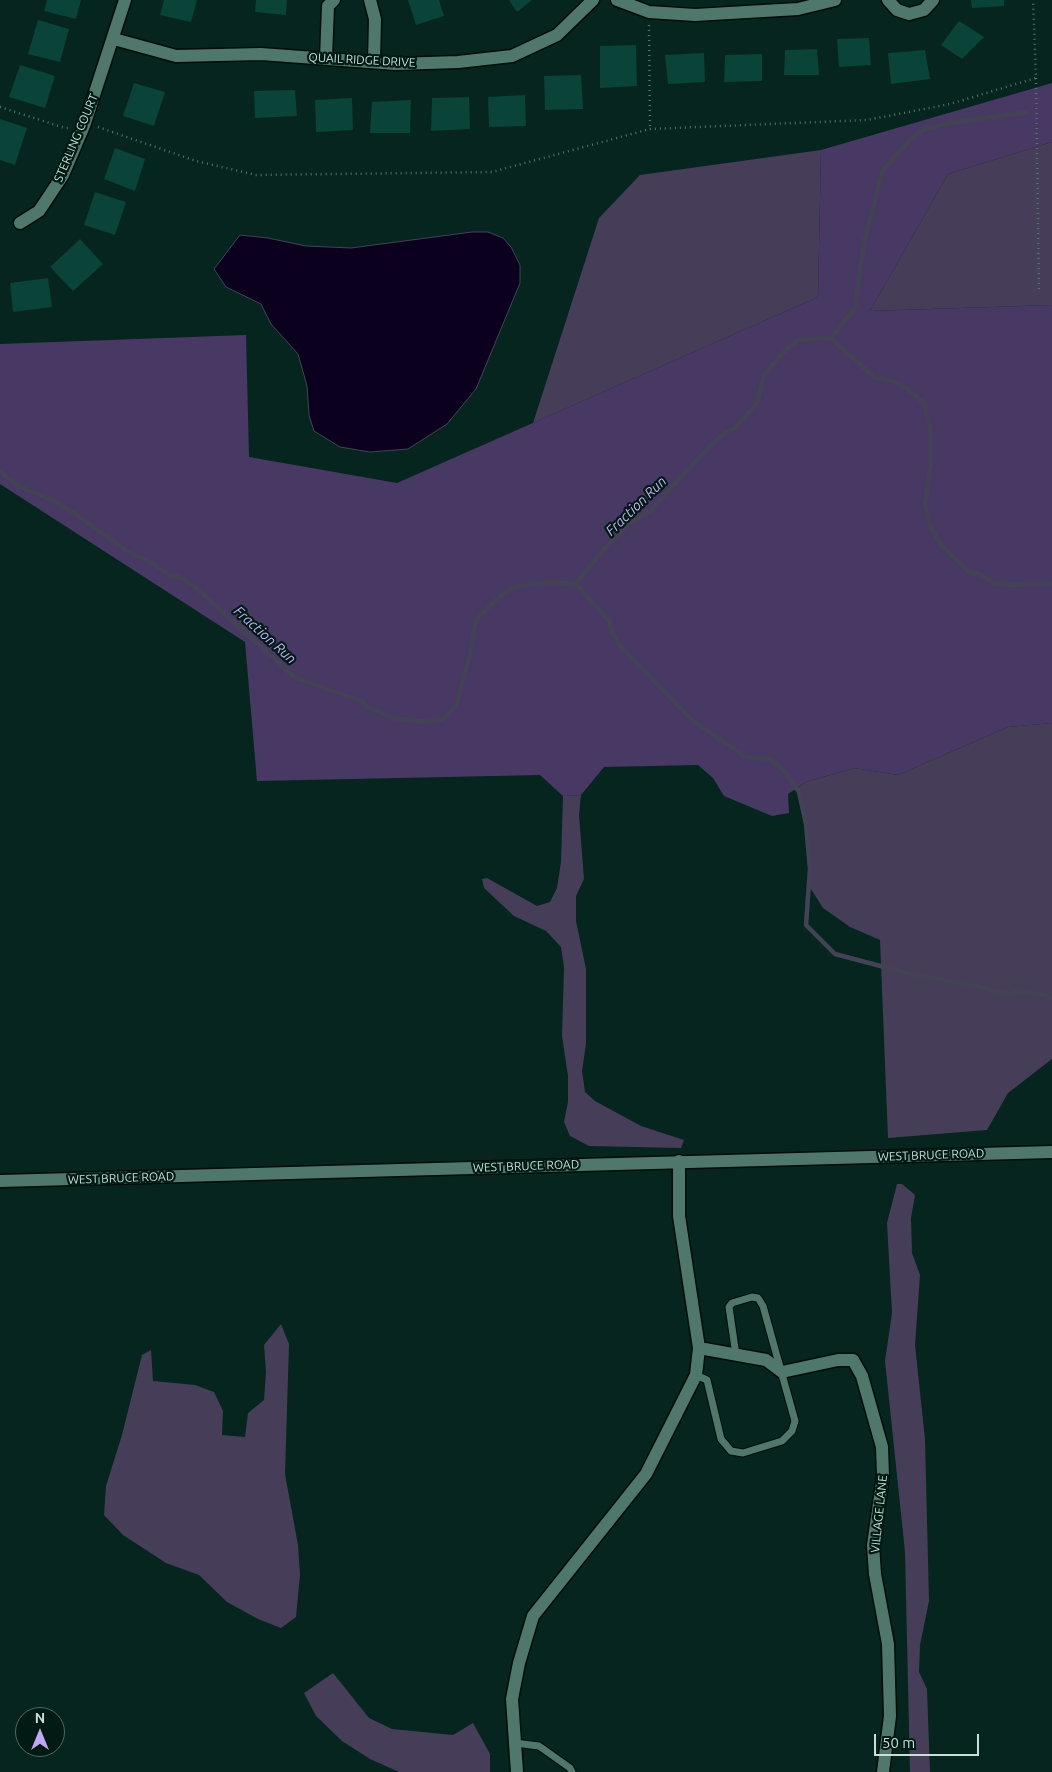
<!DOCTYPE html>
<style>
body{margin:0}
#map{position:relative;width:1052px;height:1772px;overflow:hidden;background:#06251e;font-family:Ubuntu,sans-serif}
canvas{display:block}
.north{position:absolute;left:15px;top:1707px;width:50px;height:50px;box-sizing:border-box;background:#001b14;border:1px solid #506962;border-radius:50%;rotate:0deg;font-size:14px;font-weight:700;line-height:20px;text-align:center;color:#c8ded7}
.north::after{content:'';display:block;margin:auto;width:18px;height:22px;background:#c1a8f3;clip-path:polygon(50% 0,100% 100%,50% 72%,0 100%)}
.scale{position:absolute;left:874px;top:1734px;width:105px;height:22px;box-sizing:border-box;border:2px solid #c8ded7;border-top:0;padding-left:6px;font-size:15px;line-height:18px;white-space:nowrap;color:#c8ded7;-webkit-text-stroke:4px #001b14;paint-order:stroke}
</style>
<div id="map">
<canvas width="1052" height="1772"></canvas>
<div class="north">N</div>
<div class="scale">50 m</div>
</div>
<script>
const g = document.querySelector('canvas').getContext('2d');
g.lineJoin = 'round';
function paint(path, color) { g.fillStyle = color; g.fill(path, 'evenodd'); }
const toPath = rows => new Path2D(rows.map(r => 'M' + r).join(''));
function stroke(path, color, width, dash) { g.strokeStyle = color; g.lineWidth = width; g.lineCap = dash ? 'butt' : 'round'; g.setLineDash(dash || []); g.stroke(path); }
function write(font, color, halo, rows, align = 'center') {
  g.font = font + ' Ubuntu,sans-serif'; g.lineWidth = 4.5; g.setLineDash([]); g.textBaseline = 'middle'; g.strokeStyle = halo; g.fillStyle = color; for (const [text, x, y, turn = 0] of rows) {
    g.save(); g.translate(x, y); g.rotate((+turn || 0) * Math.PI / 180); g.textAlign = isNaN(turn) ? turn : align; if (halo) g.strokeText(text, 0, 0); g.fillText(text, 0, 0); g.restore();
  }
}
paint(toPath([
 [1052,142,1052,305,870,311,948,174],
 [821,150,818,297,533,423,599,218,640,175],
 [1052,723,1052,1059,1008,1093,987,1130,888,1138,880,940,850,927,823,908,809,886,810,869,806,824,796,789,806,782,854,768,898,775,1008,727],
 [581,795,579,815,584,879,576,896,576,921,586,969,586,1044,582,1071,585,1092,595,1101,641,1126,684,1140,681,1148,589,1146,570,1136,564,1122,568,1102,568,1076,562,1036,564,967,561,947,546,931,514,916,484,888,482,879,487,878,537,906,550,902,557,888,561,862,563,796],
 [897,1184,902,1184,915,1195,911,1218,912,1253,920,1275,915,1345,925,1439,929,1601,920,1645,919,1672,927,1689,930,1772,910,1772,905,1552,885,1361,892,1313,887,1223],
 [281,1324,289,1344,285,1474,298,1545,300,1575,296,1617,281,1628,258,1619,227,1602,199,1575,166,1563,123,1535,104,1515,106,1486,122,1435,142,1355,151,1350,153,1381,195,1385,214,1392,223,1411,222,1435,245,1437,248,1413,264,1400,266,1372,264,1345],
 [333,1673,369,1718,392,1729,453,1735,473,1723,490,1754,490,1772,399,1772,370,1759,342,1741,316,1716,304,1693]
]), '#463d59');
paint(toPath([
 [1052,83,1052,142,948,174,870,311,1052,305,1052,723,1008,727,898,775,854,768,806,782,788,794,789,813,772,816,724,796,713,778,698,765,604,767,581,795,563,796,540,775,257,781,245,642,0,484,0,344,246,335,249,457,397,483,818,297,821,150]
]), '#483964');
const water = toPath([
 [472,232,488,232,503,238,511,247,520,265,520,283,476,389,447,424,408,449,370,452,340,447,314,431,309,415,307,386,298,354,271,324,261,304,226,287,214,269,240,235,268,238,306,246,351,248,472,232]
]);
paint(water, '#0c001f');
stroke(water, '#444356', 1);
stroke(toPath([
 [831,338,855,308,864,242,883,170,912,138,923,130,950,123,1027,112],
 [0,472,18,486,52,500,74,513,127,551,154,564,169,575,181,578,194,586,294,677,363,702,367,707,393,718,427,722,443,719,456,706,470,655,476,619,505,592,517,587,549,582,576,584],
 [576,584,602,551,629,524,650,511,709,447,726,432,734,429,757,403,764,376,769,368,788,348,799,340,831,338,875,378,892,381,907,389,925,404,931,434,931,464,925,503,930,526,941,545,969,572,982,575,993,583,1011,585,1052,584],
 [576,584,610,622,610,628,620,646,693,721,746,757,770,759,784,771,799,792,806,824,810,869,806,925,835,954,907,973,986,988,1001,993,1012,994,1017,991,1046,995,1052,999]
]), '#444356', 4.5);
paint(toPath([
 [47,0,81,0,76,19,44,11],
 [164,0,197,0,191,22,160,15],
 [256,0,287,0,286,15,255,12],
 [408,0,439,0,444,16,416,25],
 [509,0,532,0,517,12],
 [971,0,1004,0,1004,6,972,8],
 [38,20,69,29,60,62,28,54],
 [959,21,984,37,962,59,941,45],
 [869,38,871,65,839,67,837,39],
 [636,45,637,86,600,88,600,46],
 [817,49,819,75,784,75,785,50],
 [925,50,930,79,891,84,888,53],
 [704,53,705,82,668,84,665,55],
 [762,54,762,81,724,82,725,55],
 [20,65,55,76,45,108,9,97],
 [581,75,583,109,545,110,544,76],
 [134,83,165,92,154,126,123,116],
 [295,90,297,116,255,118,254,91],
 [525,95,526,126,489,127,488,97],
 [469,97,470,129,431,131,432,98],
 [352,98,353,130,316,132,315,100],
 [411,100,410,133,370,133,372,102],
 [0,119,27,128,15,165,0,160],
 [115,148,145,159,135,191,104,179],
 [95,192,126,202,115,235,84,225],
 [80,239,103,264,73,291,50,267],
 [48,278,52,307,13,312,10,283]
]), '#0a4337');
const service = toPath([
 [696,1375,707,1380,721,1439,731,1451,743,1453,782,1441,792,1431,795,1421,763,1306,758,1298,752,1297,732,1303,729,1307,736,1355],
 [515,1743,539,1746,570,1768,572,1772]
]);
const minor = toPath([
 [370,0,375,19,374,62],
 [617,0,649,12,695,15,798,9,835,0],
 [888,0,897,10,909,14,924,10,933,0],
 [114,39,176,56,261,54,396,64,458,62,512,56,557,35,593,0],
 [326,58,328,6,334,0],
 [20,223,39,211,63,175,84,126,125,0],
 [699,1348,766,1360,782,1372,838,1360,853,1360,862,1376,882,1447,883,1476,873,1545,875,1574,888,1644,890,1716,883,1772],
 [517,1772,512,1699,519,1663,533,1616,646,1474,696,1375,699,1348,679,1216,679,1161]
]);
const tertiary = toPath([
 [0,1181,1052,1152]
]);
stroke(service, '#000c08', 9);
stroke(minor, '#000c08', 15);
stroke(tertiary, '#000c08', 15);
stroke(toPath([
 [649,25,650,129],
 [1036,78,1039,291],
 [0,107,65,128,70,128],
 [98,127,196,161,256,175,492,172,650,129,867,120,950,104,1036,78,1033,0]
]), '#56726b', 2.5, [1, 4]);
stroke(service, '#4f776c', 7);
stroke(minor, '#4f776c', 12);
stroke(tertiary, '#4f776c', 12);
write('12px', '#c8ded7', '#001b14', [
 ["QUAIL RIDGE DRIVE",362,60,3],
 ["STERLING COURT",76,138,-67],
 ["WEST BRUCE ROAD",931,1155,-2],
 ["WEST BRUCE ROAD",526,1166,-2],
 ["WEST BRUCE ROAD",121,1178,-2],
 ["VILLAGE LANE",879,1514,-84]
]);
write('italic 14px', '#c8b0f9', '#001b14', [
 ["Fraction Run",636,506,-44],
 ["Fraction Run",265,635,42]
]);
</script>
